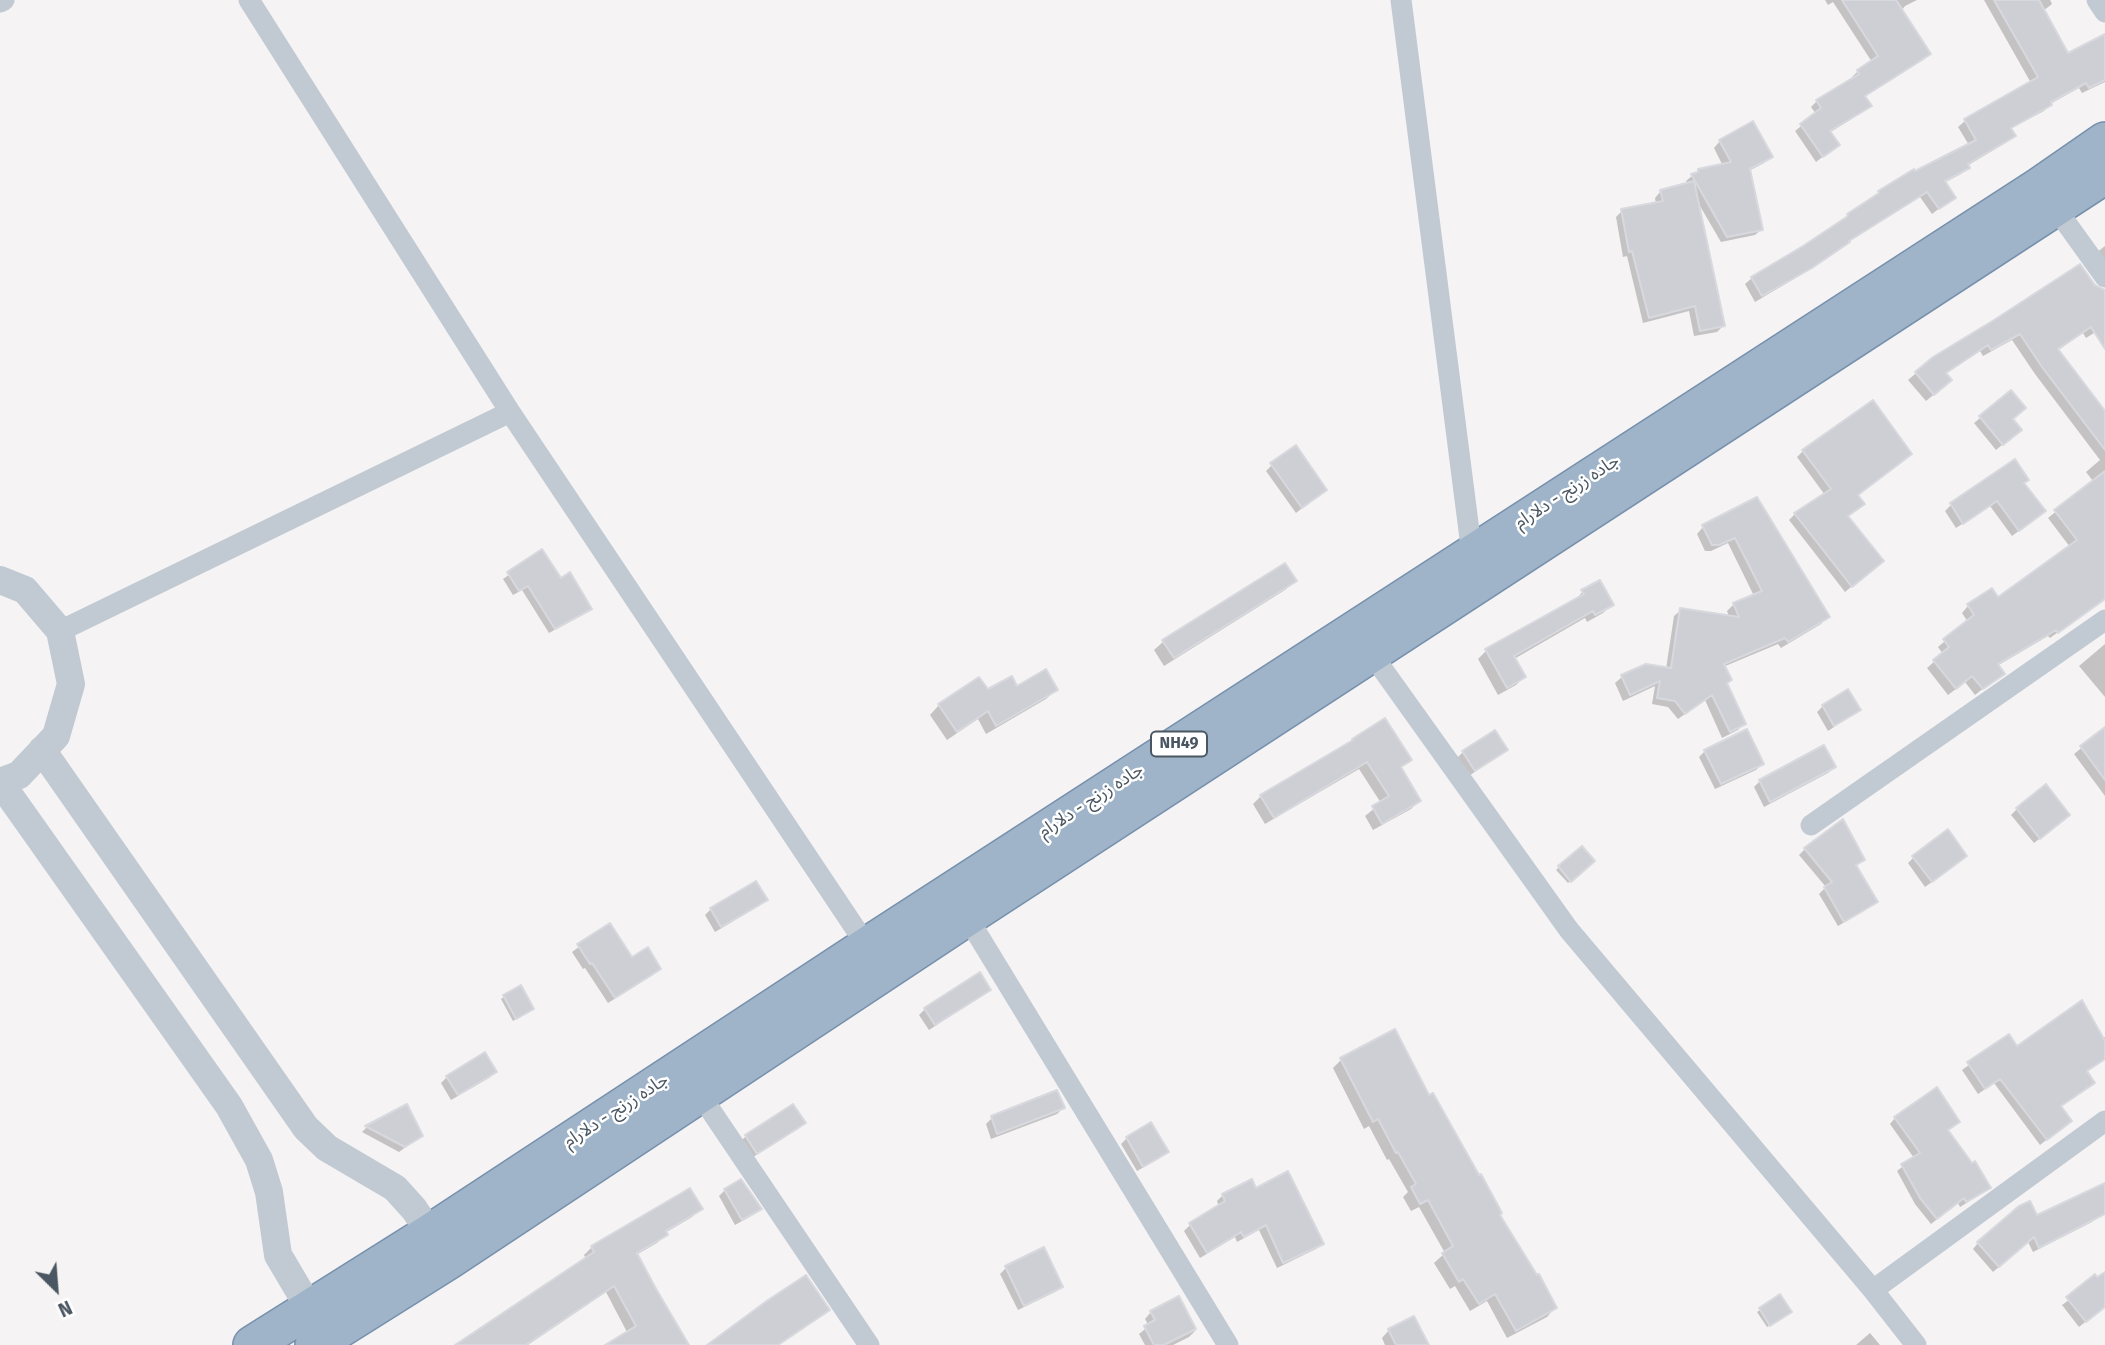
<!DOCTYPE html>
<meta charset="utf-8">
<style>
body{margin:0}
#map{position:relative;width:2105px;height:1345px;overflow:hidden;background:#f5f3f3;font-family:"Fira Sans",sans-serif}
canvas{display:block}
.north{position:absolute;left:21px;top:1254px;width:70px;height:70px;-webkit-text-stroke:5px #fff;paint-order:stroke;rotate:155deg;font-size:19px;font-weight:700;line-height:28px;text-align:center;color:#4a5661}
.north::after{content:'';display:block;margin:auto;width:24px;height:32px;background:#4a5661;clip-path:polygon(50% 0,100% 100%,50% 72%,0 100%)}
</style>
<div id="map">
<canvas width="2105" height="1345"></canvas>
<div class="north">N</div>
</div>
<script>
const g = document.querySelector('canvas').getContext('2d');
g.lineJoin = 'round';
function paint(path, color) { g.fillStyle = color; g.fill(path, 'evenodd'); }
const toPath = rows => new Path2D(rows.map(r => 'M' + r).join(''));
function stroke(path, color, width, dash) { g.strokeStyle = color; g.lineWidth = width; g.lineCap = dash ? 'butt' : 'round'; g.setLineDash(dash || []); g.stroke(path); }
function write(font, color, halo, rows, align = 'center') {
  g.font = font + ' "Fira Sans","Noto Sans Arabic",sans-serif'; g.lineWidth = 5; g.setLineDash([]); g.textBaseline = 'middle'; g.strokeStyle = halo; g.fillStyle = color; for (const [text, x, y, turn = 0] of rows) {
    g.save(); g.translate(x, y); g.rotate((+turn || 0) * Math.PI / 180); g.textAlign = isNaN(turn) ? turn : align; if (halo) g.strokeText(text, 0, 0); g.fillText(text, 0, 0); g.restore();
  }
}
paint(toPath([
 [1825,0,1917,0,1905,6,1901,11,1929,54,1923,60,1864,97,1869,106,1863,112,1829,133,1838,145,1816,162,1795,131,1816,114,1811,107,1817,101,1853,80,1852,77,1858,71,1872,62,1833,2,1828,5],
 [1984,0,2050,0,2052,4,2043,11,2068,55,2105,36,2105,82,2082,93,2079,88,2050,104,2044,111,2010,129,2014,136,2007,142,1967,166,1968,168,1961,174,1944,183,1954,197,1932,214,1920,197,1846,243,1804,273,1755,302,1745,284,1752,278,1842,222,1879,193,1969,145,1958,127,1965,121,2031,83],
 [1720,141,1770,156,1764,163,1749,171,1762,229,1755,235,1721,242,1697,201,1723,326,1717,332,1694,336,1689,311,1643,323,1627,256,1623,257,1616,217,1622,211,1656,204,1655,198,1661,191,1688,185,1686,181,1699,170,1723,166,1714,148],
 [2105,246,2105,266,2096,253],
 [2105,314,2105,324,2102,328,2086,338,2083,333,2057,351,2105,414,2105,490,2102,493,2086,472,2100,460,2035,374,2012,340,1983,356,1980,351,1945,374,1943,387,1926,401,1908,380,1934,358,1995,321],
 [2011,393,2014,435,1996,450,1974,423],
 [1803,451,1857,495,1863,504,1846,517,1875,567,1845,592,1789,520,1795,514,1825,495,1797,457],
 [2015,462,2037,517,2012,536,1990,506,1956,528,1945,511,1951,505],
 [1272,465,1325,490,1296,513,1266,471],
 [2089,485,2105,505,2105,598,2050,638,2048,636,1997,666,2003,673,1975,695,1965,682,1948,695,1927,668,1943,654,1938,647,1968,622,1962,613,1968,606,1997,600,2070,547,2048,518],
 [1756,500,1827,617,1821,624,1781,648,1778,644,1723,667,1726,684,1744,723,1738,730,1722,738,1705,700,1678,719,1668,707,1652,704,1655,686,1623,701,1615,683,1622,677,1646,665,1666,669,1674,616,1681,610,1729,617,1727,611,1734,604,1754,596,1728,543,1711,551,1705,551,1697,534,1703,527],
 [541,552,560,580,590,608,585,613,549,633,522,590,513,595,503,579],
 [1295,581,1285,590,1164,666,1154,650,1164,641],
 [1583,591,1612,605,1603,613,1587,622,1585,618,1514,659,1524,677,1516,685,1498,695,1478,659,1486,651,1575,601],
 [2105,644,2105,697,2079,666],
 [1056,689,1046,699,986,734,978,719,947,740,930,715,939,705,987,692],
 [1823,706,1858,709,1852,715,1828,731,1817,712],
 [1384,720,1409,760,1400,769,1419,801,1411,809,1373,830,1365,816,1381,803,1359,769,1265,824,1253,804,1261,796,1348,745],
 [2105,729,2105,796,2074,754],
 [1506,750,1469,776,1457,758,1463,752],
 [1705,751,1762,764,1756,770,1715,789,1699,757],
 [1834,767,1828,773,1764,807,1754,787,1760,781],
 [2017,809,2062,821,2034,843,2011,815],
 [1582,848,1593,861,1568,883,1556,870],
 [1805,849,1863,860,1855,867,1876,901,1870,907,1838,926,1819,894,1826,887,1799,855],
 [1914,857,1959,862,1925,887,1908,863],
 [765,900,759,906,715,932,705,915,711,909],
 [609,925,632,960,659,969,653,975,608,1003,585,968,583,969,572,952],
 [989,989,983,995,929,1030,919,1015,925,1009],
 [504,997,529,1011,513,1021,501,999],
 [2008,1037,2016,1049,2102,1039,2105,1037,2105,1059,2085,1072,2060,1107,2064,1126,2040,1145,1994,1083,1978,1094,1962,1070],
 [1341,1060,1429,1097,1555,1308,1547,1317,1507,1338,1487,1301,1470,1311,1455,1286,1450,1289,1434,1263,1445,1253,1419,1207,1411,1211,1403,1197,1408,1192,1389,1159,1387,1160,1369,1126,1364,1129,1333,1068],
 [495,1072,489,1078,451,1100,441,1083,447,1077],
 [407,1106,421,1136,399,1152,362,1132,367,1127],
 [793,1106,804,1123,798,1129,750,1159,740,1142,746,1136],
 [1063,1108,1057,1114,991,1139,986,1124,992,1118],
 [1895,1118,1958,1122,1947,1131,1989,1188,1983,1193,1960,1207,1958,1203,1931,1224,1915,1204,1897,1171,1914,1158,1890,1124],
 [1127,1138,1166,1151,1160,1158,1137,1171,1121,1144],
 [2105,1185,2105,1208,2092,1222,2033,1252,2028,1242,1993,1272,1973,1249,1978,1243],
 [725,1190,759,1209,753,1215,735,1225,719,1196],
 [1256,1190,1322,1243,1316,1249,1277,1268,1259,1230,1237,1242,1235,1237,1200,1258,1184,1231,1190,1225,1219,1207,1217,1201,1223,1195],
 [701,1209,692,1217,665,1233,657,1243,636,1255,687,1345,613,1345,628,1334,606,1292,528,1345,458,1345,586,1259,584,1255,592,1247],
 [1006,1268,1061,1286,1055,1292,1018,1310,1000,1274],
 [2105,1274,2105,1306,2079,1327,2062,1305],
 [1779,1297,1787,1315,1767,1327,1757,1312],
 [1178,1299,1195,1331,1189,1337,1173,1345,1145,1345,1139,1334,1149,1326,1145,1319,1151,1312],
 [1389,1330,1427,1345,1385,1345,1382,1338],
 [1870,1333,1880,1345,1856,1345]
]), '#0003');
const building = toPath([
 [1842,0,1896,0,1931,54,1865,96,1872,106,1830,131,1840,145,1823,157,1800,124,1821,108,1816,100,1859,74,1857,70,1878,56,1842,0],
 [1994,0,2039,0,2068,53,2105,34,2105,80,2089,88,2086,83,2051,102,2052,105,2011,128,2016,136,1968,164,1970,168,1945,181,1956,198,1939,209,1927,192,1849,241,1850,242,1812,268,1762,296,1751,277,1803,246,1848,216,1847,214,1879,193,1878,191,1914,169,1915,171,1976,140,1964,119,2038,77,1994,0],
 [1753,121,1773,157,1750,169,1763,230,1727,237,1691,174,1698,172,1698,169,1731,162,1719,140,1753,121],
 [1694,181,1725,326,1700,331,1695,306,1649,318,1632,251,1629,252,1621,209,1663,201,1660,190,1694,181],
 [2080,264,2095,285,2105,290,2105,349,2091,327,2058,349,2105,411,2105,450,2042,367,2020,334,1991,350,1988,345,1946,373,1952,380,1934,395,1915,372,1933,357,1994,320,2080,264],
 [2011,390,2026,408,2013,419,2022,430,2003,445,1979,416,2011,390],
 [1873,400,1912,454,1858,495,1865,504,1848,516,1884,561,1852,587,1794,513,1831,489,1802,450,1873,400],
 [1296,445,1327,490,1302,508,1270,463,1296,445],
 [2015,459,2029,480,2024,483,2046,511,2019,531,1997,501,1963,524,1950,503,2015,459],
 [2105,471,2105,599,2058,633,2056,630,1998,664,2005,674,1983,689,1972,676,1956,689,1933,660,1949,647,1943,639,1974,615,1967,604,1992,588,1998,597,2077,540,2054,510,2105,471],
 [1757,497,1830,617,1788,642,1785,638,1724,664,1732,680,1727,683,1746,724,1730,732,1712,695,1685,714,1675,701,1657,698,1660,681,1630,695,1621,675,1646,664,1671,668,1680,608,1739,617,1733,603,1762,591,1735,538,1719,545,1712,545,1702,525,1757,497],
 [542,549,561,578,570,572,592,609,555,629,528,586,519,591,507,572,542,549],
 [1285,563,1297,581,1174,658,1162,640,1285,563],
 [1600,580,1614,605,1595,615,1593,611,1514,656,1526,677,1507,688,1485,649,1584,594,1581,590,1600,580],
 [1046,669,1058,690,996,726,988,711,957,732,938,704,979,677,988,689,1012,676,1017,686,1046,669],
 [1848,689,1861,710,1834,726,1822,705,1848,689],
 [1385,718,1412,760,1401,767,1421,801,1382,824,1372,806,1389,796,1367,762,1274,818,1260,795,1353,740,1352,739,1385,718],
 [2105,727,2105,780,2080,746,2105,727],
 [1747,729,1764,764,1721,784,1704,750,1747,729],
 [1495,730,1508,750,1475,771,1462,751,1495,730],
 [1824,745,1836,767,1770,802,1759,780,1824,745],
 [2046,784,2070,815,2040,839,2016,808,2046,784],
 [1843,819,1865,860,1856,865,1878,902,1844,922,1824,887,1832,882,1804,848,1843,819],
 [1948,829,1967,856,1932,882,1912,856,1948,829],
 [1582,846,1595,861,1571,882,1558,866,1582,846],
 [756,881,768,900,721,927,710,908,756,881],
 [610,923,632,957,648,947,661,969,615,998,592,963,590,964,577,944,610,923],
 [980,972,991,990,935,1025,924,1008,980,972],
 [521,985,534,1009,516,1019,503,995,521,985],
 [2082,1000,2105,1041,2105,1059,2087,1071,2095,1083,2061,1106,2072,1121,2047,1140,2000,1079,1985,1089,1967,1062,2009,1034,2017,1046,2082,1000],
 [1395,1029,1429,1095,1433,1093,1479,1175,1481,1174,1502,1213,1500,1215,1537,1275,1539,1274,1557,1308,1516,1331,1495,1294,1479,1304,1463,1279,1459,1282,1442,1253,1453,1246,1428,1200,1420,1204,1411,1187,1416,1184,1398,1152,1396,1153,1378,1119,1373,1122,1340,1058,1395,1029],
 [485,1052,497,1072,458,1095,446,1076,485,1052],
 [1937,1087,1960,1122,1948,1130,1972,1163,1975,1161,1991,1188,1966,1202,1964,1198,1937,1219,1920,1198,1901,1164,1920,1153,1894,1117,1937,1087],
 [1057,1090,1065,1108,997,1134,991,1116,1057,1090],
 [407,1104,423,1136,405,1147,365,1126,407,1104],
 [793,1104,806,1123,757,1154,745,1135,793,1104],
 [1151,1122,1169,1152,1143,1167,1126,1137,1151,1122],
 [1288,1171,1324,1244,1283,1263,1266,1225,1244,1237,1241,1232,1207,1253,1189,1223,1225,1201,1222,1194,1252,1179,1256,1188,1288,1171],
 [741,1179,762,1209,742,1220,724,1189,741,1179],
 [2105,1183,2105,1214,2039,1248,2034,1237,1999,1267,1977,1242,2019,1206,2030,1201,2037,1215,2105,1183],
 [690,1188,703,1209,666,1231,668,1235,637,1253,655,1287,689,1345,605,1345,636,1326,614,1286,526,1345,455,1345,594,1252,591,1246,690,1188],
 [1044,1247,1063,1287,1024,1306,1005,1266,1044,1247],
 [2105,1272,2105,1307,2086,1322,2066,1297,2095,1274,2097,1277,2105,1272],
 [806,1275,830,1310,778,1345,707,1345,768,1300,806,1275],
 [1780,1294,1792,1312,1770,1326,1759,1308,1780,1294],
 [1179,1296,1196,1329,1164,1345,1154,1345,1144,1326,1155,1320,1150,1311,1179,1296],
 [1414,1316,1429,1345,1396,1345,1388,1329,1414,1316]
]);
paint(building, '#cdcfd5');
stroke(building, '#d7d9de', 2);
const trunk = toPath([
 [252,1345,430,1233,867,946,2040,186,2105,141],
 [314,1345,449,1260,967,917,2105,175]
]);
stroke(trunk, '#7690ad', 40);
stroke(toPath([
 [249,0,510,412,867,946],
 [1401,0,1472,554],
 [2097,0,2105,12],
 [0,2,4,0],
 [2049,199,2105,277],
 [60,631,510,412],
 [1366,646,1569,930,1873,1290,1916,1345],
 [1811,825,2105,620],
 [967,917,1228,1345],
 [699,1093,869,1345],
 [1873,1290,2105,1121]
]), '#c1cad2', 21);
stroke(toPath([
 [0,580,25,590,60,631,71,684,56,736,19,775,0,782],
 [42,750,306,1128,327,1148,395,1188,414,1209,441,1249],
 [0,782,229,1106,259,1160,269,1192,278,1255,320,1326]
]), '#c1cad2', 28);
stroke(trunk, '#9fb4c9', 37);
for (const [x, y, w] of [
 [1179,744,56]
]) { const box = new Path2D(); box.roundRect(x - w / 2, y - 12.5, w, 25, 5); g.fillStyle = '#fff'; g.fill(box); stroke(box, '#4a5661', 2); }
write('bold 16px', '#4a5661', null, [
 ["NH49",1179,744]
]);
write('18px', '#4a5661', '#fff', [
 ["جاده زرنج - دلارام",1567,492,-33],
 ["جاده زرنج - دلارام",1091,801,-33],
 ["جاده زرنج - دلارام",616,1111,-33]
]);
</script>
